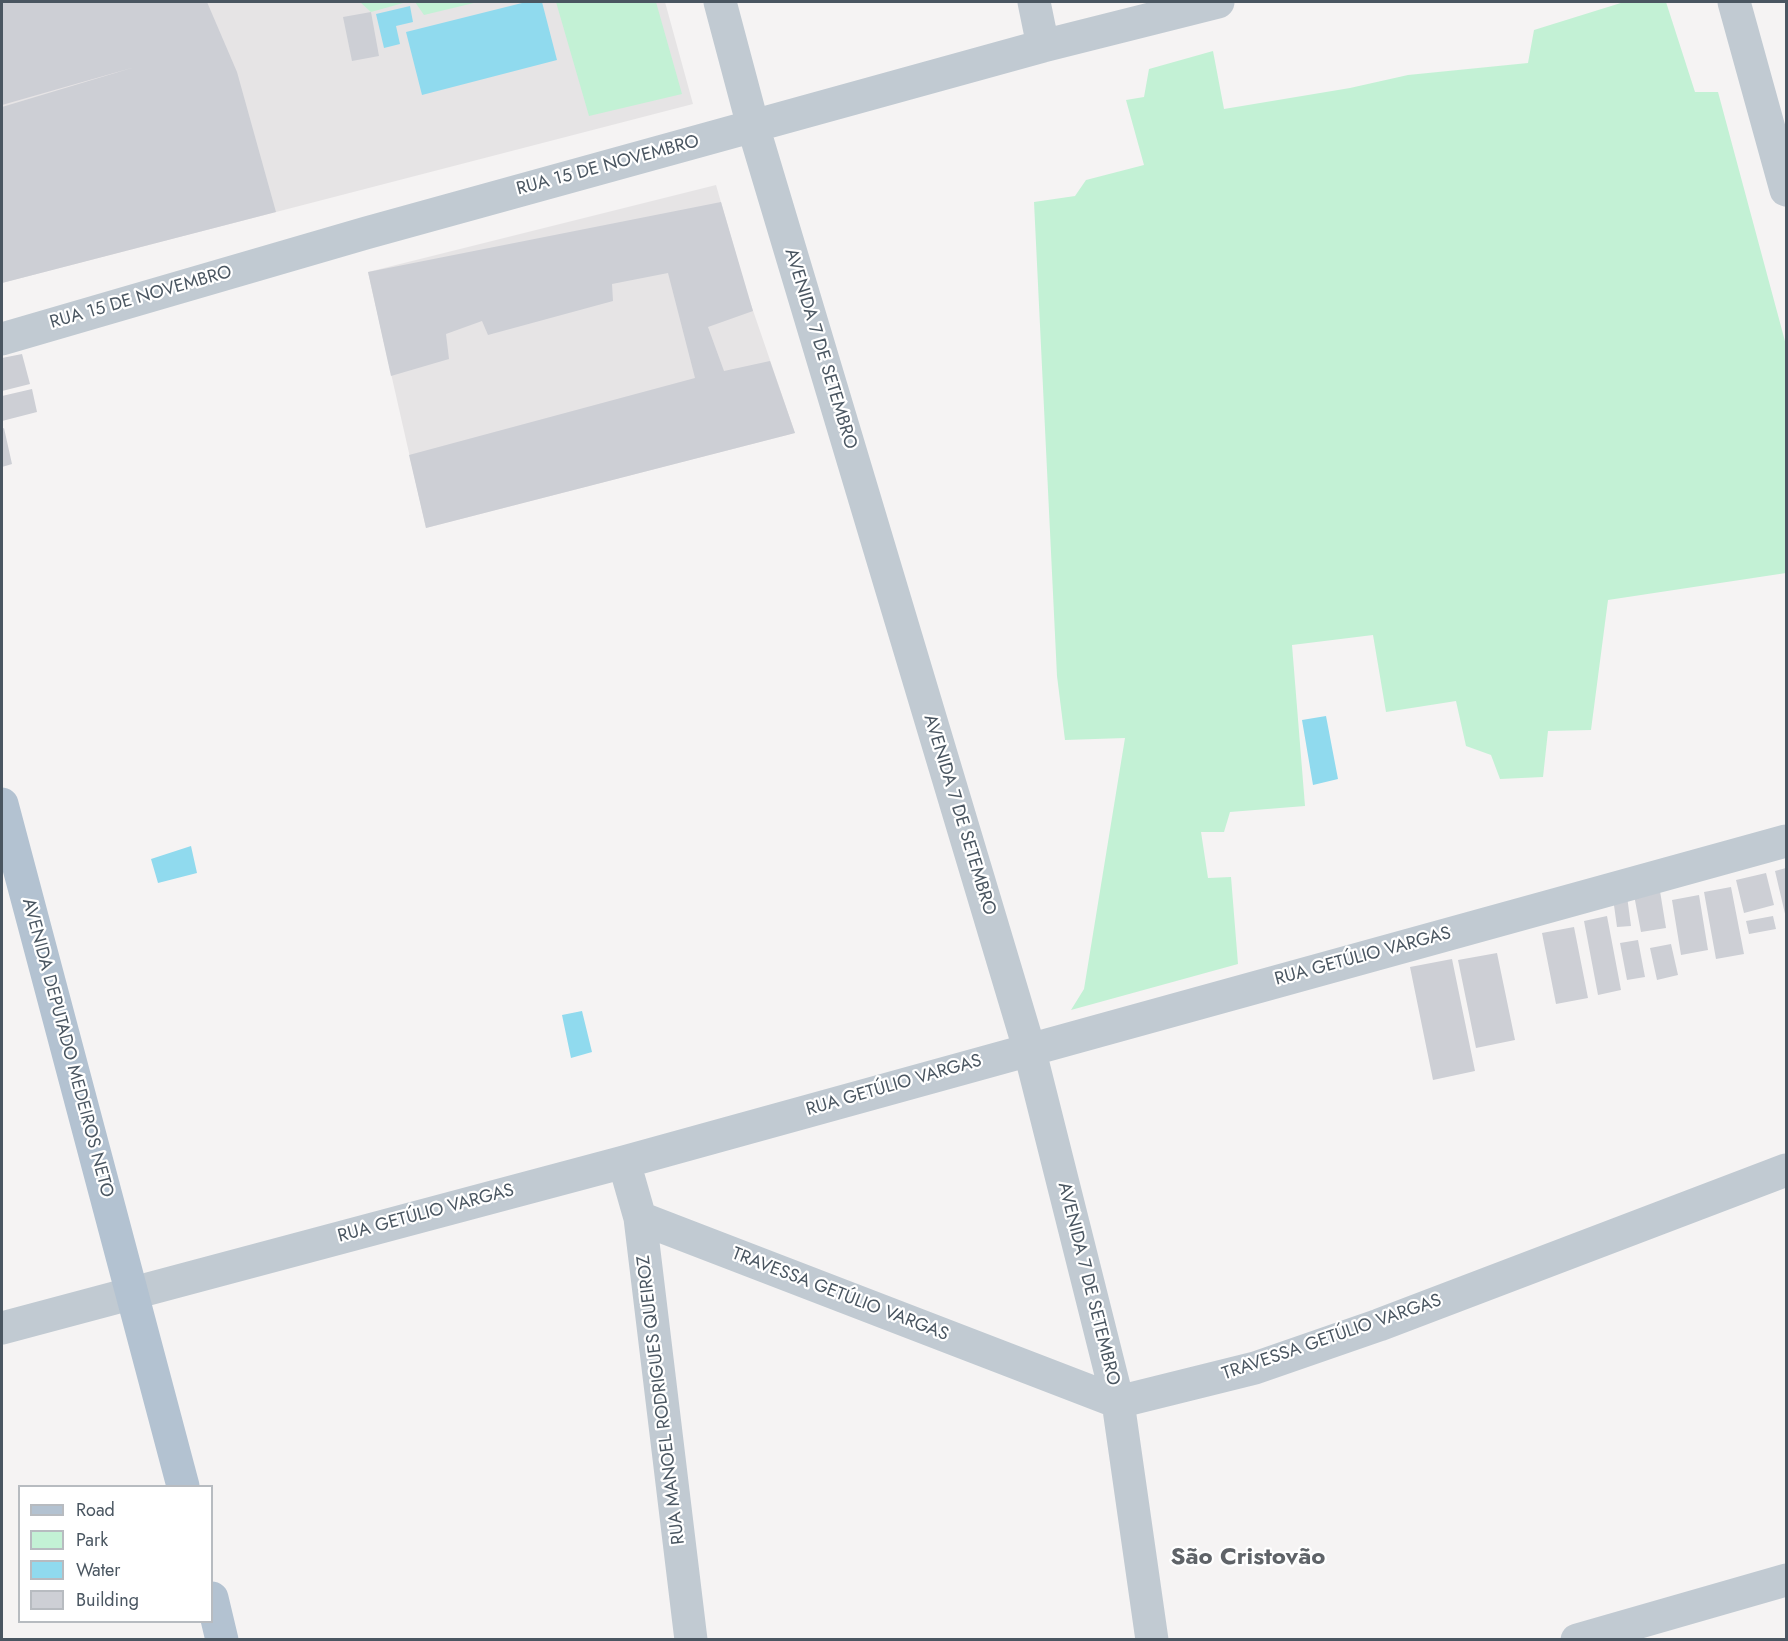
<!DOCTYPE html>
<meta charset="utf-8">
<style>
body{margin:0}
#map{position:relative;width:1788px;height:1641px;overflow:hidden;background:#f5f3f3;font-family:Jost,sans-serif}
canvas{display:block}
.frame{position:absolute;inset:0;border:3px solid #4a5661;pointer-events:none}
.legend{position:absolute;left:18px;top:1485px;width:195px;height:138px;box-sizing:border-box;background:#fff;border:2px solid #b7bbc0;margin:0;padding:8px 10px;list-style:none;font-size:18px;color:#4a5661}
.legend li{display:flex;align-items:center;gap:12px;height:30px}
.legend b{width:30px;border:2px solid #b7bbc0}
</style>
<div id="map">
<canvas width="1788" height="1641"></canvas>
<div class="frame"></div>
<ul class="legend">
<li><b style="height:8px;background:#b3c2d1"></b>Road</li>
<li><b style="height:16px;background:#c3f1d5"></b>Park</li>
<li><b style="height:16px;background:#90daee"></b>Water</li>
<li><b style="height:16px;background:#cdcfd5"></b>Building</li>
</ul>
</div>
<script>
const g = document.querySelector('canvas').getContext('2d');
g.lineJoin = 'round';
function paint(path, color) { g.fillStyle = color; g.fill(path, 'evenodd'); }
const toPath = rows => new Path2D(rows.map(r => 'M' + r).join(''));
function stroke(path, color, width, dash) { g.strokeStyle = color; g.lineWidth = width; g.lineCap = dash ? 'butt' : 'round'; g.setLineDash(dash || []); g.stroke(path); }
function write(font, color, halo, rows, align = 'center') {
  g.font = font + ' Jost,sans-serif'; g.lineWidth = 4.5; g.setLineDash([]); g.textBaseline = 'middle'; g.strokeStyle = halo; g.fillStyle = color; for (const [text, x, y, turn = 0] of rows) {
    g.save(); g.translate(x, y); g.rotate((+turn || 0) * Math.PI / 180); g.textAlign = isNaN(turn) ? turn : align; if (halo) g.strokeText(text, 0, 0); g.fillText(text, 0, 0); g.restore();
  }
}
paint(toPath([
 [2,2,665,2,693,104,2,283],
 [716,185,747,293,795,433,426,528,368,272]
]), '#e6e4e5');
paint(toPath([
 [360,2,407,2,371,12],
 [415,2,478,2,424,15],
 [556,2,656,2,682,94,589,116],
 [1624,2,1666,2,1695,92,1718,92,1786,345,1786,573,1608,600,1591,730,1548,731,1543,777,1500,779,1491,755,1466,746,1456,701,1386,712,1373,635,1292,645,1305,806,1230,812,1224,832,1201,832,1208,878,1231,877,1238,964,1071,1010,1084,989,1125,738,1065,740,1057,676,1034,202,1075,196,1086,180,1144,165,1126,100,1144,97,1149,69,1213,51,1224,109,1350,88,1408,75,1528,63,1534,30]
]), '#c3f1d5');
paint(toPath([
 [526,2,542,2,557,60,422,95,406,32],
 [410,6,413,22,396,26,400,44,384,48,376,14],
 [1326,716,1338,779,1313,785,1302,720],
 [191,846,197,873,158,883,151,859],
 [582,1011,592,1052,571,1058,562,1015]
]), '#90daee');
paint(toPath([
 [2,2,207,2,237,72,276,212,2,283,2,107,135,67,2,105],
 [371,12,379,56,352,61,343,17],
 [721,202,753,311,708,327,724,371,770,361,795,433,426,528,409,455,695,378,668,273,612,284,613,301,488,335,482,321,446,334,449,359,391,376,368,272],
 [22,354,30,384,2,391,2,358],
 [32,389,37,412,2,421,2,396],
 [4,428,12,464,2,467,2,429],
 [1786,868,1786,918,1775,871],
 [1766,873,1774,905,1744,913,1736,880],
 [1731,887,1744,954,1716,959,1704,892],
 [1660,891,1666,928,1641,932,1634,895],
 [1699,895,1708,950,1681,955,1672,900],
 [1627,896,1631,926,1617,927,1613,898],
 [1607,916,1621,990,1598,995,1584,921],
 [1773,916,1776,929,1749,934,1746,921],
 [1574,927,1588,998,1556,1004,1542,933],
 [1638,940,1645,977,1627,980,1620,943],
 [1671,944,1678,975,1657,980,1650,948],
 [1497,953,1515,1040,1476,1048,1458,960],
 [1452,959,1475,1071,1433,1080,1410,967]
]), '#cdcfd5');
stroke(toPath([
 [720,2,753,126,1029,1048,1118,1402,1152,1640],
 [1034,2,1043,46],
 [1734,2,1786,190],
 [2,339,366,233,1043,46,1218,2],
 [624,1162,640,1218,691,1640],
 [640,1218,1118,1402,1255,1368,1379,1325,1786,1170],
 [2,1328,624,1162,1786,841],
 [1577,1640,1786,1580]
]), '#c1cad2', 33);
stroke(toPath([
 [2,804,183,1486],
 [212,1598,222,1640]
]), '#b3c2d1', 33);
write('18px', '#4a5661', '#fff', [
 ["RUA 15 DE NOVEMBRO",608,166,-15],
 ["RUA 15 DE NOVEMBRO",141,298,-16],
 ["AVENIDA 7 DE SETEMBRO",820,349,73],
 ["AVENIDA 7 DE SETEMBRO",959,815,73],
 ["RUA GETÚLIO VARGAS",1363,957,-15],
 ["AVENIDA DEPUTADO MEDEIROS NETO",67,1048,75],
 ["RUA GETÚLIO VARGAS",894,1086,-16],
 ["RUA GETÚLIO VARGAS",426,1214,-15],
 ["AVENIDA 7 DE SETEMBRO",1088,1284,76],
 ["TRAVESSA GETÚLIO VARGAS",840,1295,21],
 ["TRAVESSA GETÚLIO VARGAS",1332,1338,-19],
 ["RUA MANOEL RODRIGUES QUEIROZ",662,1400,-97]
]);
write('bold 24px', '#5f6368', '#fff', [
 ["São Cristovão",1248,1558]
]);
</script>
